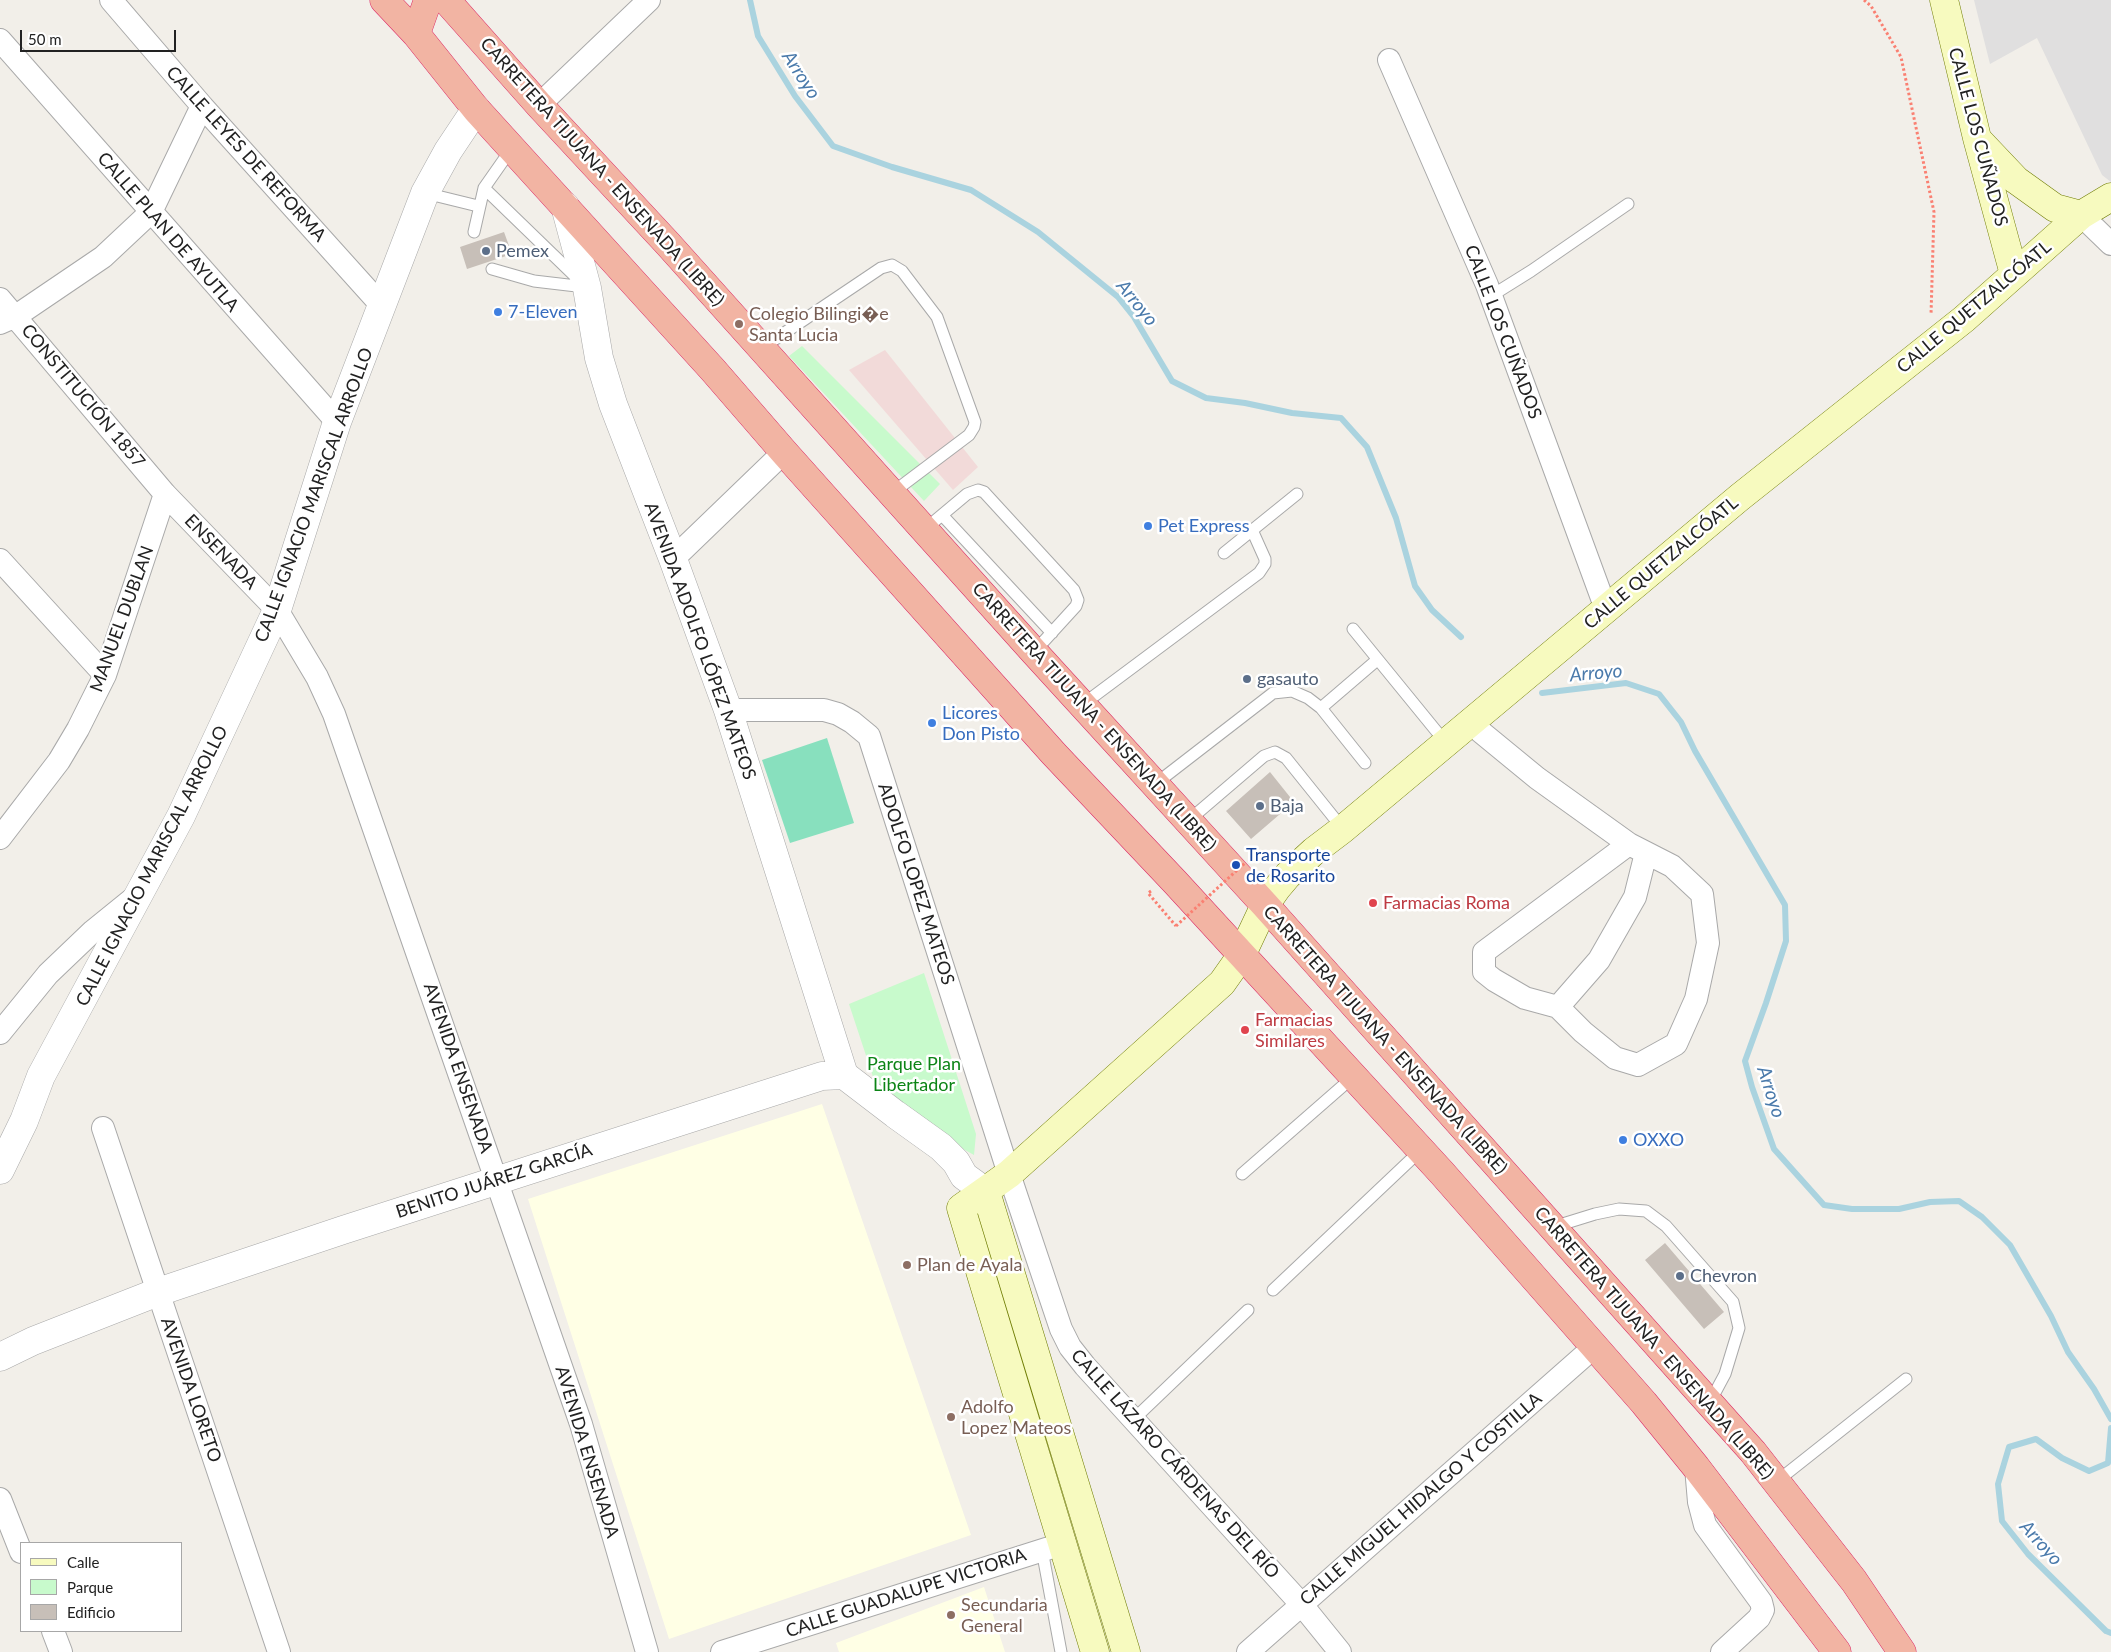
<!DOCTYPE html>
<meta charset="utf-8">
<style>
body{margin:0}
#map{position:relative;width:2111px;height:1652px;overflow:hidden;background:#f2efe9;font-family:Lato,sans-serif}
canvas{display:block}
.legend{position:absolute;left:20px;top:1542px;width:162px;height:90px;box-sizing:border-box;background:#fff;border:1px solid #a7a7a7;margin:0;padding:6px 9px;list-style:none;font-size:15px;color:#222}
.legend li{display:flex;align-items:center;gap:10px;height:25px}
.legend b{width:25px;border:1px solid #a7a7a7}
.scale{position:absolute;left:20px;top:30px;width:156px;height:22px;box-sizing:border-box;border:2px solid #222;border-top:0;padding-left:6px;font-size:15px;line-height:18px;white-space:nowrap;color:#222;-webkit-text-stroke:4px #fff;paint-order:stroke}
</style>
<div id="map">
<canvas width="2111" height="1652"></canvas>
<ul class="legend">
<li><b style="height:6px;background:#f7fabf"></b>Calle</li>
<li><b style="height:14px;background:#c8facc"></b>Parque</li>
<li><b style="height:14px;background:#c7bfb8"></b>Edificio</li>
</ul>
<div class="scale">50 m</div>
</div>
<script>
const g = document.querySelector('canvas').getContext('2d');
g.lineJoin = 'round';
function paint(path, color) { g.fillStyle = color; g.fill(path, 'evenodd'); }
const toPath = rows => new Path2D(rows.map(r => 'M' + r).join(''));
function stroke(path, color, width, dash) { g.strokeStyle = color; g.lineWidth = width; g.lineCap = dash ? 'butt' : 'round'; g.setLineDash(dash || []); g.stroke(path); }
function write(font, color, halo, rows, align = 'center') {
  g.font = font + ' Lato,sans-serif'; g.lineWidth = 5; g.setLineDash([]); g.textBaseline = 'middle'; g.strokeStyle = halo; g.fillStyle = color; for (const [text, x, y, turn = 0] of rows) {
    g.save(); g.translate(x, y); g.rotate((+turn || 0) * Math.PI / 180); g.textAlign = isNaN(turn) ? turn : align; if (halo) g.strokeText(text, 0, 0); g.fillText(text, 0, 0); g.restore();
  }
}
paint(toPath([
 [1974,0,2111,0,2111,182,2102,175,2037,38,1990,64]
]), '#e0dfdf');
paint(toPath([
 [885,350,978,467,953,490,849,370]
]), '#f2dad9');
paint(toPath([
 [822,1104,971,1535,669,1639,528,1199],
 [984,1587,1005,1652,839,1652,836,1643]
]), '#ffffe5');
paint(toPath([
 [802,346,940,484,924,501,789,356],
 [924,973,976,1134,974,1155,882,1104,849,1004]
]), '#c8facc');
paint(toPath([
 [827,738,854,823,790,843,762,760]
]), '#88e0be');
stroke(toPath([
 [750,0,758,36,795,96,833,146,892,167,971,190,1038,232,1118,297,1134,317,1172,381,1206,398,1245,403,1292,413,1341,418,1367,447,1396,518,1415,586,1432,610,1461,637],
 [1542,693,1626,683,1659,694,1681,722,1695,751,1785,905,1786,941,1766,1003,1745,1061,1752,1087,1774,1149,1824,1205,1852,1209,1899,1209,1930,1202,1959,1201,1982,1217,2010,1245,2051,1316,2068,1352,2094,1389,2111,1419],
 [2111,1428,2108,1463,2089,1471,2062,1458,2036,1439,2009,1447,1998,1484,2002,1521,2028,1554,2106,1631,2111,1633]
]), '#aad3df', 6);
paint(toPath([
 [504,232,512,254,467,269,460,247],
 [1270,772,1294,802,1251,839,1226,811],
 [1665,1243,1724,1312,1704,1329,1645,1260]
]), '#c7bfb8');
const service = toPath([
 [484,188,578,279],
 [425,193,478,206],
 [474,232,484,188,512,148],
 [492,269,534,281,585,287],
 [1491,296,1531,271,1628,204],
 [762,348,881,268,892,265,902,271,937,317,975,422,974,427,969,435,892,493],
 [942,515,1052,633],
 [924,530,967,494,978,490,984,492,1074,590,1078,600,1076,606,1034,652],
 [1224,553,1297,494],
 [1353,629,1446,743],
 [1082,705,1259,573,1265,564,1265,559,1252,530],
 [1321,708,1377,660],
 [1154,785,1273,693,1292,691,1308,698,1321,708,1365,763],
 [1188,821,1264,756,1275,752,1286,758,1343,829],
 [1242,1174,1353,1077],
 [1553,1227,1595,1214,1619,1209,1646,1211,1666,1226,1733,1302,1739,1328,1725,1374,1710,1402],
 [1273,1290,1421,1150],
 [1133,1420,1248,1310],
 [1776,1482,1906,1379],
 [1042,1550,1061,1652]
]);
const minor = toPath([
 [111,0,202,106,382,306],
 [0,40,337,422],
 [1389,60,1487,285,1606,609],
 [539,105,649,0],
 [2081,215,2111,244],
 [0,299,165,494,277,610,317,677,334,714,581,1424,647,1652],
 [0,323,16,316,103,257,151,212,202,106],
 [673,559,784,452],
 [0,560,105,675],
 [728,710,824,710,838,714,852,722,869,736,1009,1174,1061,1329,1070,1347,1085,1366,1302,1605,1340,1652],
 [1470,723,1537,778,1629,844,1672,866,1702,894,1708,943,1696,999,1676,1044,1638,1065,1615,1058,1583,1032,1558,1007,1599,960,1635,897,1646,853],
 [0,838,59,761,78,729,105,675,165,494],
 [1558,1007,1525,998,1494,980,1484,972,1484,952,1629,844],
 [0,1033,48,974,93,931,135,897],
 [103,1128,279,1652],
 [1696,1467,1699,1502,1705,1525,1761,1602,1763,1610,1759,1618,1722,1652],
 [0,1499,21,1552],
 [53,1631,61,1652],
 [722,1652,1062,1544],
 [1248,1652,1594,1347]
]);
const tertiary = toPath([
 [565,206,587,288,599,358,613,404,673,559,728,710,844,1075],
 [0,1170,24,1121,41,1076,181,816,277,610,337,422,425,193,448,151,476,109],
 [0,1357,33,1341,158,1292,343,1230,822,1076,844,1075,895,1114,941,1147,956,1162,964,1176,986,1192]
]);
const secondary = toPath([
 [1944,0,1977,138,2014,274],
 [1979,141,2016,180,2055,208,2081,215],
 [986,1192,1126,1652],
 [1095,1652,961,1208,1009,1174,1222,983,1241,956,1265,905,1277,888,1288,875,1314,851,1343,829,1740,497,1964,319,2081,215,2111,197]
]);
const trunk = toPath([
 [384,0,416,34,476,109,713,370,784,452,1054,754,1175,882,1442,1173,1644,1403,1696,1467,1837,1652],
 [446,0,539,105,668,244,1034,652,1265,905,1753,1452,1854,1581,1902,1652],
 [416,34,428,0]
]);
stroke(service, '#a9a9a9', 13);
stroke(minor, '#a9a9a9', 24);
stroke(tertiary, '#a9a9a9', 29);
stroke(secondary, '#707d05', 29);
stroke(trunk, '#dc2a67', 29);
stroke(toPath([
 [1864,0,1871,6,1901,57,1934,212,1931,315],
 [1151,891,1148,893,1176,926]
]), '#fa8072', 3, [2.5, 2.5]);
stroke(service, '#fff', 11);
stroke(minor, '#fff', 22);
stroke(tertiary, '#fff', 28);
stroke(secondary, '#f7fabf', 28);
stroke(trunk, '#f2b4a3', 28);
stroke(toPath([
 [1176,926,1246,862]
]), '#fa8072', 3, [2.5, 2.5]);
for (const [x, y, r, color] of [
 [486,251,5,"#5c6f8a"],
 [498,312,5,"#3f7fe0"],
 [739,324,5,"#8d6e63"],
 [1148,526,5,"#3f7fe0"],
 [1247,679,5,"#5c6f8a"],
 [932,723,5,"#3f7fe0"],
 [1260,806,5,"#5c6f8a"],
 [1236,865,5,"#1a4fb4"],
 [1373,903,5,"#e0444e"],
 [1245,1030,5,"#e0444e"],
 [1623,1140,5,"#3f7fe0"],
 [907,1265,5,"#8d6e63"],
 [1680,1276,5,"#5c6f8a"],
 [951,1417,5,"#8d6e63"],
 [951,1615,5,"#8d6e63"]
]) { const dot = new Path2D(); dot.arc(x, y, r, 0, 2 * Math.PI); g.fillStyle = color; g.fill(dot); stroke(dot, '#fff', 2); }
write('18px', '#222', '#fff', [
 ["CALLE LOS CUÑADOS",1978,137,75],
 ["CALLE LEYES DE REFORMA",246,154,48],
 ["CARRETERA TIJUANA - ENSENADA (LIBRE)",602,172,48],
 ["CALLE PLAN DE AYUTLA",168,232,49],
 ["CALLE QUETZALCÓATL",1974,307,-40],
 ["CALLE LOS CUÑADOS",1503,332,69],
 ["CONSTITUCIÓN 1857",83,396,50],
 ["CALLE IGNACIO MARISCAL ARROLLO",314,495,-70],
 ["ENSENADA",221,552,46],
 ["CALLE QUETZALCÓATL",1661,563,-40],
 ["MANUEL DUBLAN",122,619,-70],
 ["AVENIDA ADOLFO LÓPEZ MATEOS",700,641,70],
 ["CARRETERA TIJUANA - ENSENADA (LIBRE)",1094,717,48],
 ["CALLE IGNACIO MARISCAL ARROLLO",152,866,-63],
 ["ADOLFO LOPEZ MATEOS",916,884,72],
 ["CARRETERA TIJUANA - ENSENADA (LIBRE)",1385,1040,48],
 ["AVENIDA ENSENADA",458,1068,71],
 ["BENITO JUÁREZ GARCÍA",494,1181,-18],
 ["CARRETERA TIJUANA - ENSENADA (LIBRE)",1654,1343,49],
 ["AVENIDA LORETO",191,1390,71],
 ["AVENIDA ENSENADA",587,1452,73],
 ["CALLE LÁZARO CÁRDENAS DEL RÍO",1175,1464,48],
 ["CALLE MIGUEL HIDALGO Y COSTILLA",1421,1499,-41],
 ["CALLE GUADALUPE VICTORIA",906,1593,-18]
]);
write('18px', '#4e5e75', '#fff', [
 ["Pemex",496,251],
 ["gasauto",1257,679],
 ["Baja",1270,806],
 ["Chevron",1690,1276]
], 'left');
write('18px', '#366cbe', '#fff', [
 ["7-Eleven",508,312],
 ["Pet Express",1158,526],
 ["Licores",942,713],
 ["Don Pisto",942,734],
 ["OXXO",1633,1140]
], 'left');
write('18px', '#785e54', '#fff', [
 ["Colegio Bilingi�e",749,314],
 ["Santa Lucia",749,335],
 ["Plan de Ayala",917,1265],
 ["Adolfo",961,1407],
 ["Lopez Mateos",961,1428],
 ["Secundaria",961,1605],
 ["General",961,1626]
], 'left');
write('18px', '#164399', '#fff', [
 ["Transporte",1246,855],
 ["de Rosarito",1246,876]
], 'left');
write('18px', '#be3a42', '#fff', [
 ["Farmacias Roma",1383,903],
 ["Farmacias",1255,1020],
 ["Similares",1255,1041]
], 'left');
write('18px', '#0c8416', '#fff', [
 ["Parque Plan",914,1064],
 ["Libertador",914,1085]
]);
write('italic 19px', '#4a7aab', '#fff', [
 ["Arroyo",801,75,57],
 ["Arroyo",1137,303,51],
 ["Arroyo",1596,673,-5],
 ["Arroyo",1771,1092,72],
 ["Arroyo",2041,1543,48]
]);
</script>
